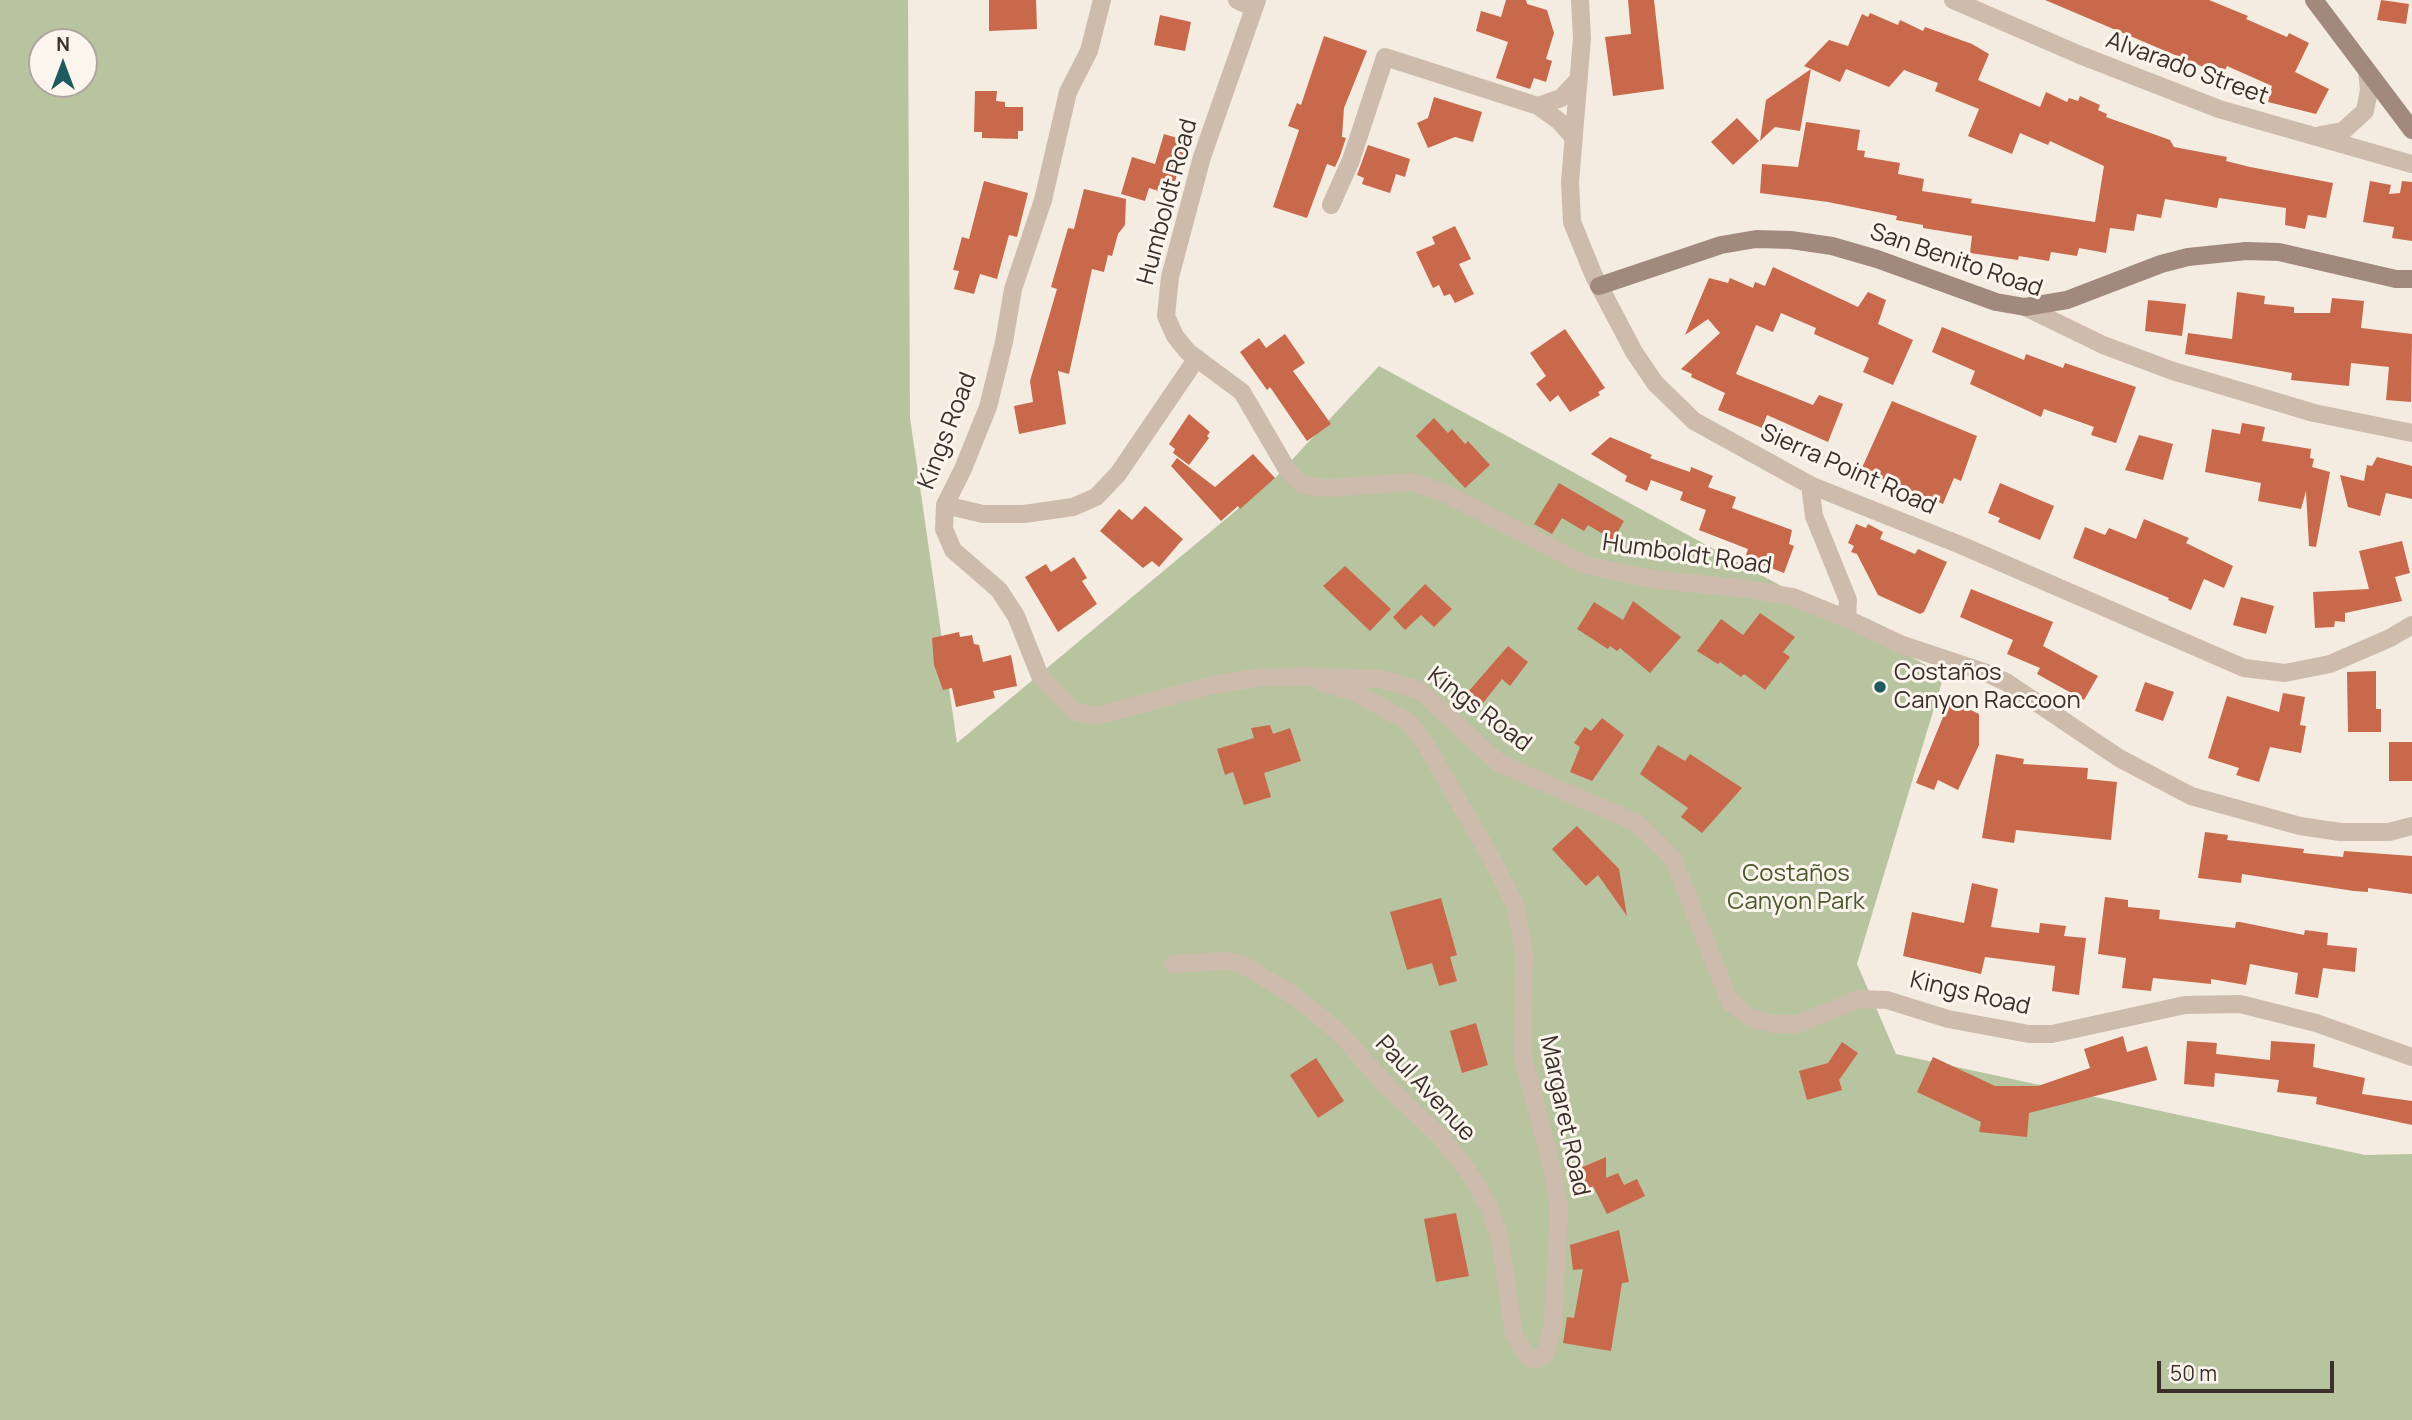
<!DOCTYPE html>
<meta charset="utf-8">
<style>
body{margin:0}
#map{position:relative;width:2412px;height:1420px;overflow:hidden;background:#f4ebe1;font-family:Manrope,sans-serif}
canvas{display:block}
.north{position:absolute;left:28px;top:28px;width:70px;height:70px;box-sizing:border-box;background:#fbf5ee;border:2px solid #aea6a0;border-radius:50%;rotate:0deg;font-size:19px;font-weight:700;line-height:28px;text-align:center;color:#3b302b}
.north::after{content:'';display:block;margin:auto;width:24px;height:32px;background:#1f5a5e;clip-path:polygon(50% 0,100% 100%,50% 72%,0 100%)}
.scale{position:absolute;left:2157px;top:1361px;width:177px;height:32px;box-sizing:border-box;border:4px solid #3b302b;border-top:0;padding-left:9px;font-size:21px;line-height:24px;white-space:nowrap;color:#3b302b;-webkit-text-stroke:5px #fbf5ee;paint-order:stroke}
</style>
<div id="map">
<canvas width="2412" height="1420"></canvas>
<div class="north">N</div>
<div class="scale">50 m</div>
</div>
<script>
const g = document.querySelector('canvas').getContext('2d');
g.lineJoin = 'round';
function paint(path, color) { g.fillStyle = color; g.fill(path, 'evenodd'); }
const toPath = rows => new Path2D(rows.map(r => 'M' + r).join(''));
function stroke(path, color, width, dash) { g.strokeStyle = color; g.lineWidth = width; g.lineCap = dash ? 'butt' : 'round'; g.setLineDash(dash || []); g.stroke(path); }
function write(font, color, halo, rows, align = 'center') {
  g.font = font + ' Manrope,sans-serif'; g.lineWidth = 6; g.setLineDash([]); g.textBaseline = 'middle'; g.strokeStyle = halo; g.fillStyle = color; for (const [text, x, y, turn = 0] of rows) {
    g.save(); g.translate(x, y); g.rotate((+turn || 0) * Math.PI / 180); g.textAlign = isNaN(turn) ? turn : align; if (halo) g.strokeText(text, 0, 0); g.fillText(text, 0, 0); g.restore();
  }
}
paint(toPath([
 [0,0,908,0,910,418,957,743,1275,478,1379,366,1944,675,1857,964,1896,1054,2365,1155,2412,1154,2412,1420,0,1420],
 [42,42,84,42,84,84,42,84]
]), '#b8c4a0');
paint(toPath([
 [989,0,1036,0,1037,29,989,31],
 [1506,0,1526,0,1527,4,1547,10,1554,33,1546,59,1552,61,1546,82,1534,78,1530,89,1496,78,1508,42,1476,31,1481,11,1501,17],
 [1628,0,1654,0,1664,89,1613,96,1605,37,1631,34],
 [2045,0,2209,0,2248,16,2246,19,2287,37,2289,33,2309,43,2295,72,2329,89,2316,114,2268,102,2272,86,2227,66,2225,70,2210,64,2208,69],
 [2381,0,2409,4,2406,24,2377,20],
 [1870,13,1898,25,1900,20,1923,31,1925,27,1972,44,1989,54,1978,80,2040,107,2046,92,2067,102,2069,98,2078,101,2080,96,2100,105,2098,110,2107,114,2106,117,2170,140,2174,147,2227,157,2226,161,2250,167,2333,183,2326,218,2308,215,2305,229,2285,225,2286,208,2219,198,2217,208,2165,199,2161,218,2137,214,2134,231,2110,228,2106,253,2079,248,2077,256,2051,252,2049,261,2019,256,2018,260,1970,253,1972,236,1923,228,1923,225,1896,220,1897,216,1828,202,1760,193,1762,164,1798,167,1806,122,1860,130,1857,150,1865,151,1864,157,1900,163,1898,174,1924,179,1922,191,1972,199,1971,203,2095,222,2104,166,2050,141,2048,145,2020,133,2012,154,1968,136,1979,109,1935,91,1938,83,1904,70,1889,87,1846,69,1840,82,1811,69,1800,131,1775,127,1760,141,1766,100,1811,69,1804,66,1829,40,1848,46,1862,14,1868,17],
 [1160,15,1191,22,1185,51,1154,45],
 [1324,36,1367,51,1344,108,1342,137,1346,138,1340,156,1335,167,1327,164,1307,218,1273,207,1299,130,1288,126,1297,103,1301,105],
 [975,91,997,91,996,101,1005,102,1005,107,1023,107,1023,131,1018,131,1018,139,982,138,982,132,974,132],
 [1434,97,1482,112,1473,142,1455,137,1428,148,1417,123,1428,118],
 [1737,118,1759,141,1733,165,1711,142],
 [1164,134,1187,141,1171,195,1149,188,1145,201,1121,194,1132,157,1155,164],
 [1368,145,1410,159,1405,177,1396,174,1390,193,1362,184,1364,178,1357,175],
 [984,181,1028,193,1017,237,1009,235,997,279,980,274,974,294,954,289,959,271,953,270,962,237,969,239],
 [2370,181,2391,185,2389,194,2400,193,2402,181,2412,182,2412,241,2392,238,2394,227,2363,222],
 [1084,189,1126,199,1125,225,1118,234,1112,256,1108,255,1104,272,1092,269,1069,374,1058,371,1066,424,1019,434,1014,406,1033,402,1030,381,1057,289,1051,287,1068,228,1074,229],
 [1455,226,1471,259,1459,264,1474,294,1455,303,1450,294,1444,296,1439,285,1433,288,1416,252,1435,244,1432,237],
 [1773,267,1858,307,1868,292,1886,300,1878,324,1913,340,1893,385,1863,372,1869,358,1814,334,1816,328,1781,313,1773,332,1756,325,1736,374,1813,405,1819,395,1843,404,1828,442,1767,415,1762,428,1718,410,1725,393,1691,377,1692,374,1681,369,1720,333,1708,319,1685,335,1709,278,1728,283,1730,278,1753,288,1755,282,1765,286],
 [2237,292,2265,296,2264,304,2294,307,2294,313,2330,313,2332,298,2364,301,2361,328,2412,334,2411,402,2386,400,2389,367,2351,363,2349,386,2291,380,2292,373,2185,354,2188,333,2232,339],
 [2148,300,2186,304,2182,336,2145,331],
 [1942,327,2024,360,2026,354,2063,368,2065,363,2136,387,2116,443,2091,435,2094,427,2044,409,2041,417,1970,384,1975,371,1932,352],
 [1565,329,1605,388,1598,392,1600,395,1570,412,1558,395,1550,402,1536,384,1546,376,1530,353],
 [1285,334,1305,363,1293,371,1331,424,1307,441,1270,387,1267,390,1240,352,1259,338,1266,348],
 [1892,401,1977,436,1961,481,1954,478,1943,504,1861,470],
 [1189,414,1210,432,1207,436,1209,438,1189,465,1173,453,1175,449,1169,444],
 [1434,418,1448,433,1452,429,1465,444,1468,441,1490,465,1465,488,1416,436],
 [2242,423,2265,427,2262,441,2311,449,2310,458,2314,459,2312,467,2330,472,2316,547,2309,546,2306,491,2301,509,2258,501,2261,483,2205,472,2212,429,2240,434],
 [2139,435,2173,444,2163,480,2125,470],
 [1610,437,1652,455,1650,458,1690,472,1691,467,1713,476,1708,487,1736,497,1732,508,1792,530,1789,544,1794,546,1784,573,1745,558,1748,549,1699,530,1706,510,1680,500,1683,492,1651,480,1647,491,1625,481,1627,476,1591,454],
 [1253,454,1275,478,1240,509,1238,506,1221,521,1171,466,1177,458,1215,487],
 [2377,457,2412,466,2412,499,2386,493,2380,516,2348,507,2340,475,2364,481,2367,465,2372,466],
 [1559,483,1624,521,1613,540,1588,525,1584,531,1562,518,1552,534,1534,524],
 [2000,483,2054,506,2040,540,1998,522,2000,518,1988,513],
 [1145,506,1183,539,1159,567,1152,561,1143,568,1100,531,1119,509,1132,520],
 [2144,519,2189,538,2186,543,2233,566,2224,588,2204,579,2191,610,2168,600,2169,598,2073,558,2085,527,2105,535,2109,528,2136,539],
 [1856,524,1866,528,1868,524,1883,532,1880,539,1915,554,1918,549,1947,562,1924,612,1920,614,1878,595,1857,554,1851,552,1854,546,1848,543],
 [2402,541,2410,573,2395,577,2402,601,2345,613,2345,622,2335,621,2334,627,2315,628,2313,592,2369,589,2359,551],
 [1074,557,1087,578,1082,581,1097,604,1058,632,1025,577,1046,564,1051,572],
 [1345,566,1391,609,1370,631,1323,586],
 [1425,584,1452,609,1434,627,1421,615,1405,630,1393,617],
 [1971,589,2053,622,2043,646,2098,676,2084,700,2037,674,2040,668,2007,654,2013,640,1960,617],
 [2241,597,2274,606,2266,634,2233,625],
 [1633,601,1681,637,1650,673,1620,648,1617,651,1610,646,1608,649,1577,629,1594,602,1623,620],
 [1760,613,1795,637,1783,652,1790,657,1765,690,1744,674,1741,677,1720,662,1718,664,1697,651,1721,619,1743,635],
 [959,632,960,637,972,635,974,644,979,645,983,662,1011,655,1017,686,993,691,995,698,956,707,952,688,943,690,934,665,932,638],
 [1508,646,1528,662,1510,686,1502,679,1483,703,1468,692],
 [2376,671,2376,709,2381,709,2381,732,2348,732,2347,672],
 [2145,682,2174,692,2163,721,2135,711],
 [2283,693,2305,697,2300,725,2306,726,2301,753,2270,747,2259,782,2236,775,2239,768,2208,758,2227,696,2279,712],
 [1950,700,1979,714,1979,745,1958,790,1938,780,1934,790,1916,783],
 [1602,718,1624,735,1592,781,1570,772,1580,747,1574,743,1585,727,1591,731],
 [1270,725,1273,734,1290,728,1301,761,1264,773,1271,797,1244,805,1233,772,1225,775,1217,749,1254,738,1251,728],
 [2389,742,2412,742,2412,781,2389,781],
 [1658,745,1685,761,1690,754,1742,788,1702,833,1681,817,1688,808,1640,774],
 [1996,754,2024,759,2023,764,2088,768,2087,779,2117,782,2111,840,2016,830,2014,843,1982,838],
 [1577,826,1619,869,1627,916,1598,875,1586,886,1552,849],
 [2205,832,2228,835,2227,840,2304,849,2303,853,2343,857,2344,851,2412,856,2412,894,2368,888,2368,892,2354,891,2242,874,2241,883,2198,878],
 [1972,883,1998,889,1991,927,2039,933,2040,923,2066,926,2064,936,2086,938,2079,995,2052,991,2055,966,1985,957,1981,974,1903,956,1912,912,1964,923],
 [2105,897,2128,900,2128,907,2160,910,2159,919,2235,928,2236,922,2240,922,2304,935,2305,930,2328,933,2327,945,2357,948,2355,972,2323,968,2318,998,2295,994,2298,973,2250,964,2246,985,2211,979,2211,984,2153,978,2151,991,2122,988,2126,958,2098,954],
 [1441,898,1457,955,1450,957,1457,981,1439,986,1432,963,1407,970,1390,912],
 [1476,1023,1488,1065,1462,1073,1450,1031],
 [2123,1036,2127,1052,2147,1046,2157,1080,2029,1113,2027,1137,1979,1132,1981,1122,1917,1092,1933,1057,1995,1086,2038,1086,2090,1068,2084,1049],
 [2187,1041,2217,1043,2216,1054,2270,1060,2271,1041,2315,1044,2313,1067,2365,1078,2362,1094,2412,1101,2412,1125,2316,1104,2317,1097,2277,1092,2279,1080,2215,1073,2214,1087,2184,1084],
 [1842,1042,1858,1053,1839,1080,1842,1090,1807,1100,1799,1071,1828,1063],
 [1316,1058,1344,1101,1318,1118,1290,1075],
 [1606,1157,1606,1178,1618,1173,1624,1185,1637,1179,1645,1196,1607,1214,1593,1186,1580,1192,1571,1172],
 [1456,1213,1469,1276,1436,1282,1424,1219],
 [1619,1230,1629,1282,1622,1283,1611,1351,1563,1343,1567,1317,1574,1318,1583,1269,1573,1270,1570,1245]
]), '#c8694b');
stroke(toPath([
 [1102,0,1089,51,1068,92,1043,200,1013,289,1004,342,988,407,963,469,945,505,944,529,953,550,999,590,1016,616,1040,676,1075,712,1095,716,1213,685,1257,678,1301,676,1381,679,1419,690,1499,763,1637,823,1673,858,1730,1002,1751,1018,1773,1024,1798,1024,1859,999,1887,1000,1948,1019,2029,1034,2052,1034,2185,1005,2240,1004,2316,1023,2412,1057],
 [1237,0,1254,8],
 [1257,0,1202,157,1170,277,1166,316,1175,336,1188,352,1242,392,1288,471,1302,485,1328,488,1413,482,1446,494,1585,565,1651,579,1747,589,1793,597,1847,619,1900,644,1984,672,2006,682,2119,758,2191,796,2300,826,2340,832,2389,832,2412,826],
 [1580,0,1582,38,1570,182,1572,222,1594,276,1634,352,1655,383,1694,421,1810,485,1963,546,2244,668,2285,673,2330,664,2390,638,2412,625],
 [1953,0,2080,55,2219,109,2412,164],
 [1538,106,1561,98,1579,79],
 [2320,135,2343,131,2365,111,2369,90,2367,71],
 [1331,205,1351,160,1385,57,1538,106,1559,121,1574,138],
 [2025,307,2103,345,2173,371,2314,413,2412,433],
 [1810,485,1814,516,1848,600,1847,619],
 [945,505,983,514,1024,514,1073,507,1096,497,1118,474,1197,358],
 [1173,964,1225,961,1241,964,1282,988,1308,1006,1341,1035,1387,1086,1443,1139,1475,1181,1490,1210,1500,1239,1514,1335,1528,1357,1535,1360,1545,1354,1553,1324,1559,1209,1553,1173,1523,1057,1524,954,1516,907,1494,863,1426,745,1410,723,1356,693,1321,682]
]), '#cdbbac', 18);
stroke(toPath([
 [2314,0,2412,130],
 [1599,286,1721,245,1756,239,1791,240,1832,246,1877,259,1996,302,2025,307,2067,300,2161,264,2188,257,2246,251,2279,252,2396,279,2412,279]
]), '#a18a7d', 18);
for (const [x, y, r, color] of [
 [1880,687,7,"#1f5a5e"]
]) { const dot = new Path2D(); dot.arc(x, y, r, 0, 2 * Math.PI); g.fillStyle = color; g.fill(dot); stroke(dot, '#fbf5ee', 2.5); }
write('24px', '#3b302b', '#fbf5ee', [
 ["Alvarado Street",2187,69,20],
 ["Humboldt Road",1168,202,-75],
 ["San Benito Road",1956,261,19],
 ["Kings Road",948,431,-69],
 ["Sierra Point Road",1848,470,24],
 ["Humboldt Road",1687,555,8],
 ["Kings Road",1479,710,37],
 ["Kings Road",1970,994,13],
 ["Paul Avenue",1425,1089,47],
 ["Margaret Road",1564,1116,78]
]);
write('24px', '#3b302b', '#fbf5ee', [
 ["Costaños",1894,673],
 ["Canyon Raccoon",1894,701]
], 'left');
write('24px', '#4a5a2e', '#fbf5ee', [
 ["Costaños",1796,874],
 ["Canyon Park",1796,902]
]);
</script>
